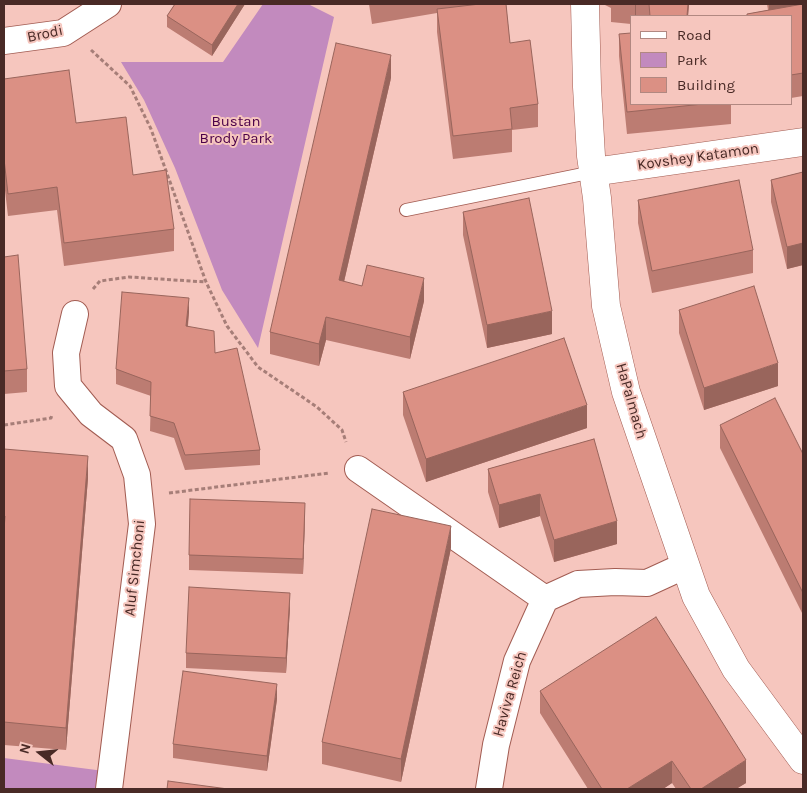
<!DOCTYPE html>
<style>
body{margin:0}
#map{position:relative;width:807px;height:793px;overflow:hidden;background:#f6c6be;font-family:Karla,sans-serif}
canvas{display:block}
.frame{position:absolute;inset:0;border:5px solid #492a26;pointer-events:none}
.legend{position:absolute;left:630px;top:15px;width:162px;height:90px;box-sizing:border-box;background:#f6c6be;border:1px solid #b18881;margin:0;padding:6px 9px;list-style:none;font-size:15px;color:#492a26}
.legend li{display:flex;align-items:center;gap:10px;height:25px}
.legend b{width:25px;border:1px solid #b18881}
.north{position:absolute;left:15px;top:728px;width:50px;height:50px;-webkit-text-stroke:4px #f6c6be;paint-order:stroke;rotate:286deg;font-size:14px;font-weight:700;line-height:20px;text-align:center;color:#492a26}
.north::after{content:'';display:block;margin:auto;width:18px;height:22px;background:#492a26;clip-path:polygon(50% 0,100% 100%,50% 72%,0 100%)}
</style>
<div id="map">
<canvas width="807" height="793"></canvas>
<div class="frame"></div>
<ul class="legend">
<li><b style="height:6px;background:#fff"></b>Road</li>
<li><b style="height:14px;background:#c28abe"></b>Park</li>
<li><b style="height:14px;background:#db9084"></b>Building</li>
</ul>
<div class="north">N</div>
</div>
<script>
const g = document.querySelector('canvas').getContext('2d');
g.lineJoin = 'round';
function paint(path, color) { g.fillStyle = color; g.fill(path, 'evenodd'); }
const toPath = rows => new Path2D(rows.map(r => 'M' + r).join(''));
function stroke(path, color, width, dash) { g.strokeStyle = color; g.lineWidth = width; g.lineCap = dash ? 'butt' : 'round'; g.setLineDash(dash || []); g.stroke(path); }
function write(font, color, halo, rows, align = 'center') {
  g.font = font + ' Karla,sans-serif'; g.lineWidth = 4; g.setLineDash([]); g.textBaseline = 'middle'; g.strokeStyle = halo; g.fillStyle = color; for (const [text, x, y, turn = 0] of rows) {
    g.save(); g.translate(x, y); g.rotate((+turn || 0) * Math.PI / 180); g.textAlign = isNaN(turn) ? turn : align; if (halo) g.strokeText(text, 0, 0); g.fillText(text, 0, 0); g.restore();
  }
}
paint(toPath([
 [263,4,308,4,334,17,258,348,222,290,175,168,144,100,121,62,223,62],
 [4,758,104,771,102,789,4,789]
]), '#c28abe');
const service = toPath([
 [406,210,593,172]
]);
const minor = toPath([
 [4,41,63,33,108,4],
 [75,314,66,353,68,386,91,414,124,439,137,475,142,524,109,789],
 [358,469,545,599],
 [489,789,496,745,517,661,545,599,578,584,615,582,647,583,684,566]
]);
const tertiary = toPath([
 [585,4,587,87,591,156,597,198,606,306,626,392,696,596,736,669,803,760],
 [593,172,803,142]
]);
stroke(service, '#a25c52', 14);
stroke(minor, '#a25c52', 28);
stroke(tertiary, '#a25c52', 29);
stroke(toPath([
 [91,50,130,86,151,129,206,282,227,326,258,367,317,407,342,430,346,442],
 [93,289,100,281,129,277,206,282],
 [4,425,51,418,52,415],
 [169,493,329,473]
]), '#a67e78', 3, [4, 2.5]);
stroke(service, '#fff', 12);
stroke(minor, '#fff', 26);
stroke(tertiary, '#fff', 28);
paint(toPath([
 [175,4,245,4,212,56,167,27,167,16],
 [369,4,506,4,510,43,538,104,538,127,512,130,512,152,453,159,437,32,437,13,372,24],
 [603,4,689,4,688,16,647,16,636,15,636,16,631,16,631,24,611,22,611,8],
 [767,4,803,4,803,96,791,98,791,16,747,16,747,14,768,10],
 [619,34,631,104,731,104,731,124,627,134,619,56],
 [391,78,344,282,424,301,410,359,326,340,319,366,270,354,270,332],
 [4,79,76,123,133,175,174,229,174,251,64,266,57,210,8,216,4,182],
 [803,172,803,265,787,269,771,202,771,180],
 [638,200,753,250,753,273,652,293,638,223],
 [463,212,552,334,487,348,463,235],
 [4,257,27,369,27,392,4,394],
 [679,310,778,386,704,410,679,333],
 [189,312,188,326,215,353,260,450,260,465,185,470,174,438,150,431,151,396,116,384,116,369],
 [403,392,587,428,426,482,403,415],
 [720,425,803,454,803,615,720,448],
 [594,439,617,544,554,562,540,516,499,528,488,492,488,469],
 [4,449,88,478,66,750,4,745],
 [305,517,303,574,189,570,189,555],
 [451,548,401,782,322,764,322,742],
 [290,607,286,673,186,668,186,653],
 [540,691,746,783,736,789,676,789,672,783,663,789,588,789,540,713],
 [277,699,267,771,173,758,173,744]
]), '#bc7c72');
paint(toPath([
 [238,4,245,4,212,56,212,45],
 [635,4,636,4,636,16,635,16],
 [688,4,689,4,688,16,687,16],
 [769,4,803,4,769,12],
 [391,55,391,78,339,303,339,280],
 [803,243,803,265,787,269,787,247],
 [424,278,424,301,410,359,410,337],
 [189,298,189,312,186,340,186,326],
 [552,311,552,334,487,348,487,325],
 [326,317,326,340,319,366,319,344],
 [778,363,778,386,704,410,704,388],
 [587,405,587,428,426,482,426,459],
 [88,456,88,478,66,750,66,728],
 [540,494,540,516,499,528,499,505],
 [305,503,305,517,303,574,303,559],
 [617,521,617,544,554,562,554,540],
 [451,526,451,548,401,782,401,759],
 [290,593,290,607,286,673,286,658],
 [277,684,277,699,267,771,267,756],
 [746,760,746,783,736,789,701,789],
 [672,761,672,783,663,789,627,789]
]), '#99655c');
const building = toPath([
 [175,4,238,4,212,45,167,16,175,4],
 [480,4,506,4,510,43,530,40,538,104,510,108,512,129,453,136,437,9,480,4],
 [649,4,688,4,687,16,650,16,649,4],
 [803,4,803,73,791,75,791,16,747,16,747,14,803,4],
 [631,33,631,104,703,104,627,112,619,34,631,33],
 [336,43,391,55,339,280,362,286,367,265,424,278,410,337,326,317,319,344,270,332,336,43],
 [69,70,76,123,126,117,133,175,166,170,174,229,64,243,57,187,8,194,4,159,4,79,69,70],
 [803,172,803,243,787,247,771,180,803,172],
 [739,180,753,250,652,271,638,200,739,180],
 [529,198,552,311,487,325,463,212,529,198],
 [18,255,27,369,4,371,4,257,18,255],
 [754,286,778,363,704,388,679,310,754,286],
 [122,292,189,298,186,326,214,331,215,353,237,348,260,450,185,455,174,423,150,416,151,382,116,369,122,292],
 [564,338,587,405,426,459,403,392,564,338],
 [775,398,803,454,803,593,720,425,775,398],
 [594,439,617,521,554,540,540,494,499,505,488,469,594,439],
 [4,449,88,456,66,728,4,722,4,530,5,516,4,516,4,449],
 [190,499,305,503,303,559,189,555,190,499],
 [372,509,451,526,401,759,322,742,372,509],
 [189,587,290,593,286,658,186,653,189,587],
 [656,617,746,760,701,789,691,789,672,761,627,789,602,789,540,691,656,617],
 [183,671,277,684,267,756,173,744,183,671],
 [168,781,228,789,167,789,168,781]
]);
paint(building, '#db9084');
stroke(building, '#99655c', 1);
write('15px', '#492a26', '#f6c6be', [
 ["Brodi",45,34,-12],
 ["Kovshey Katamon",698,157,-8],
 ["HaPalmach",631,401,74],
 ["Aluf Simchoni",135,568,-84],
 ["Haviva Reich",510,694,-74]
]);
write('15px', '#4b0049', '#f6c6be', [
 ["Bustan",236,122],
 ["Brody Park",236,139]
]);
</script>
